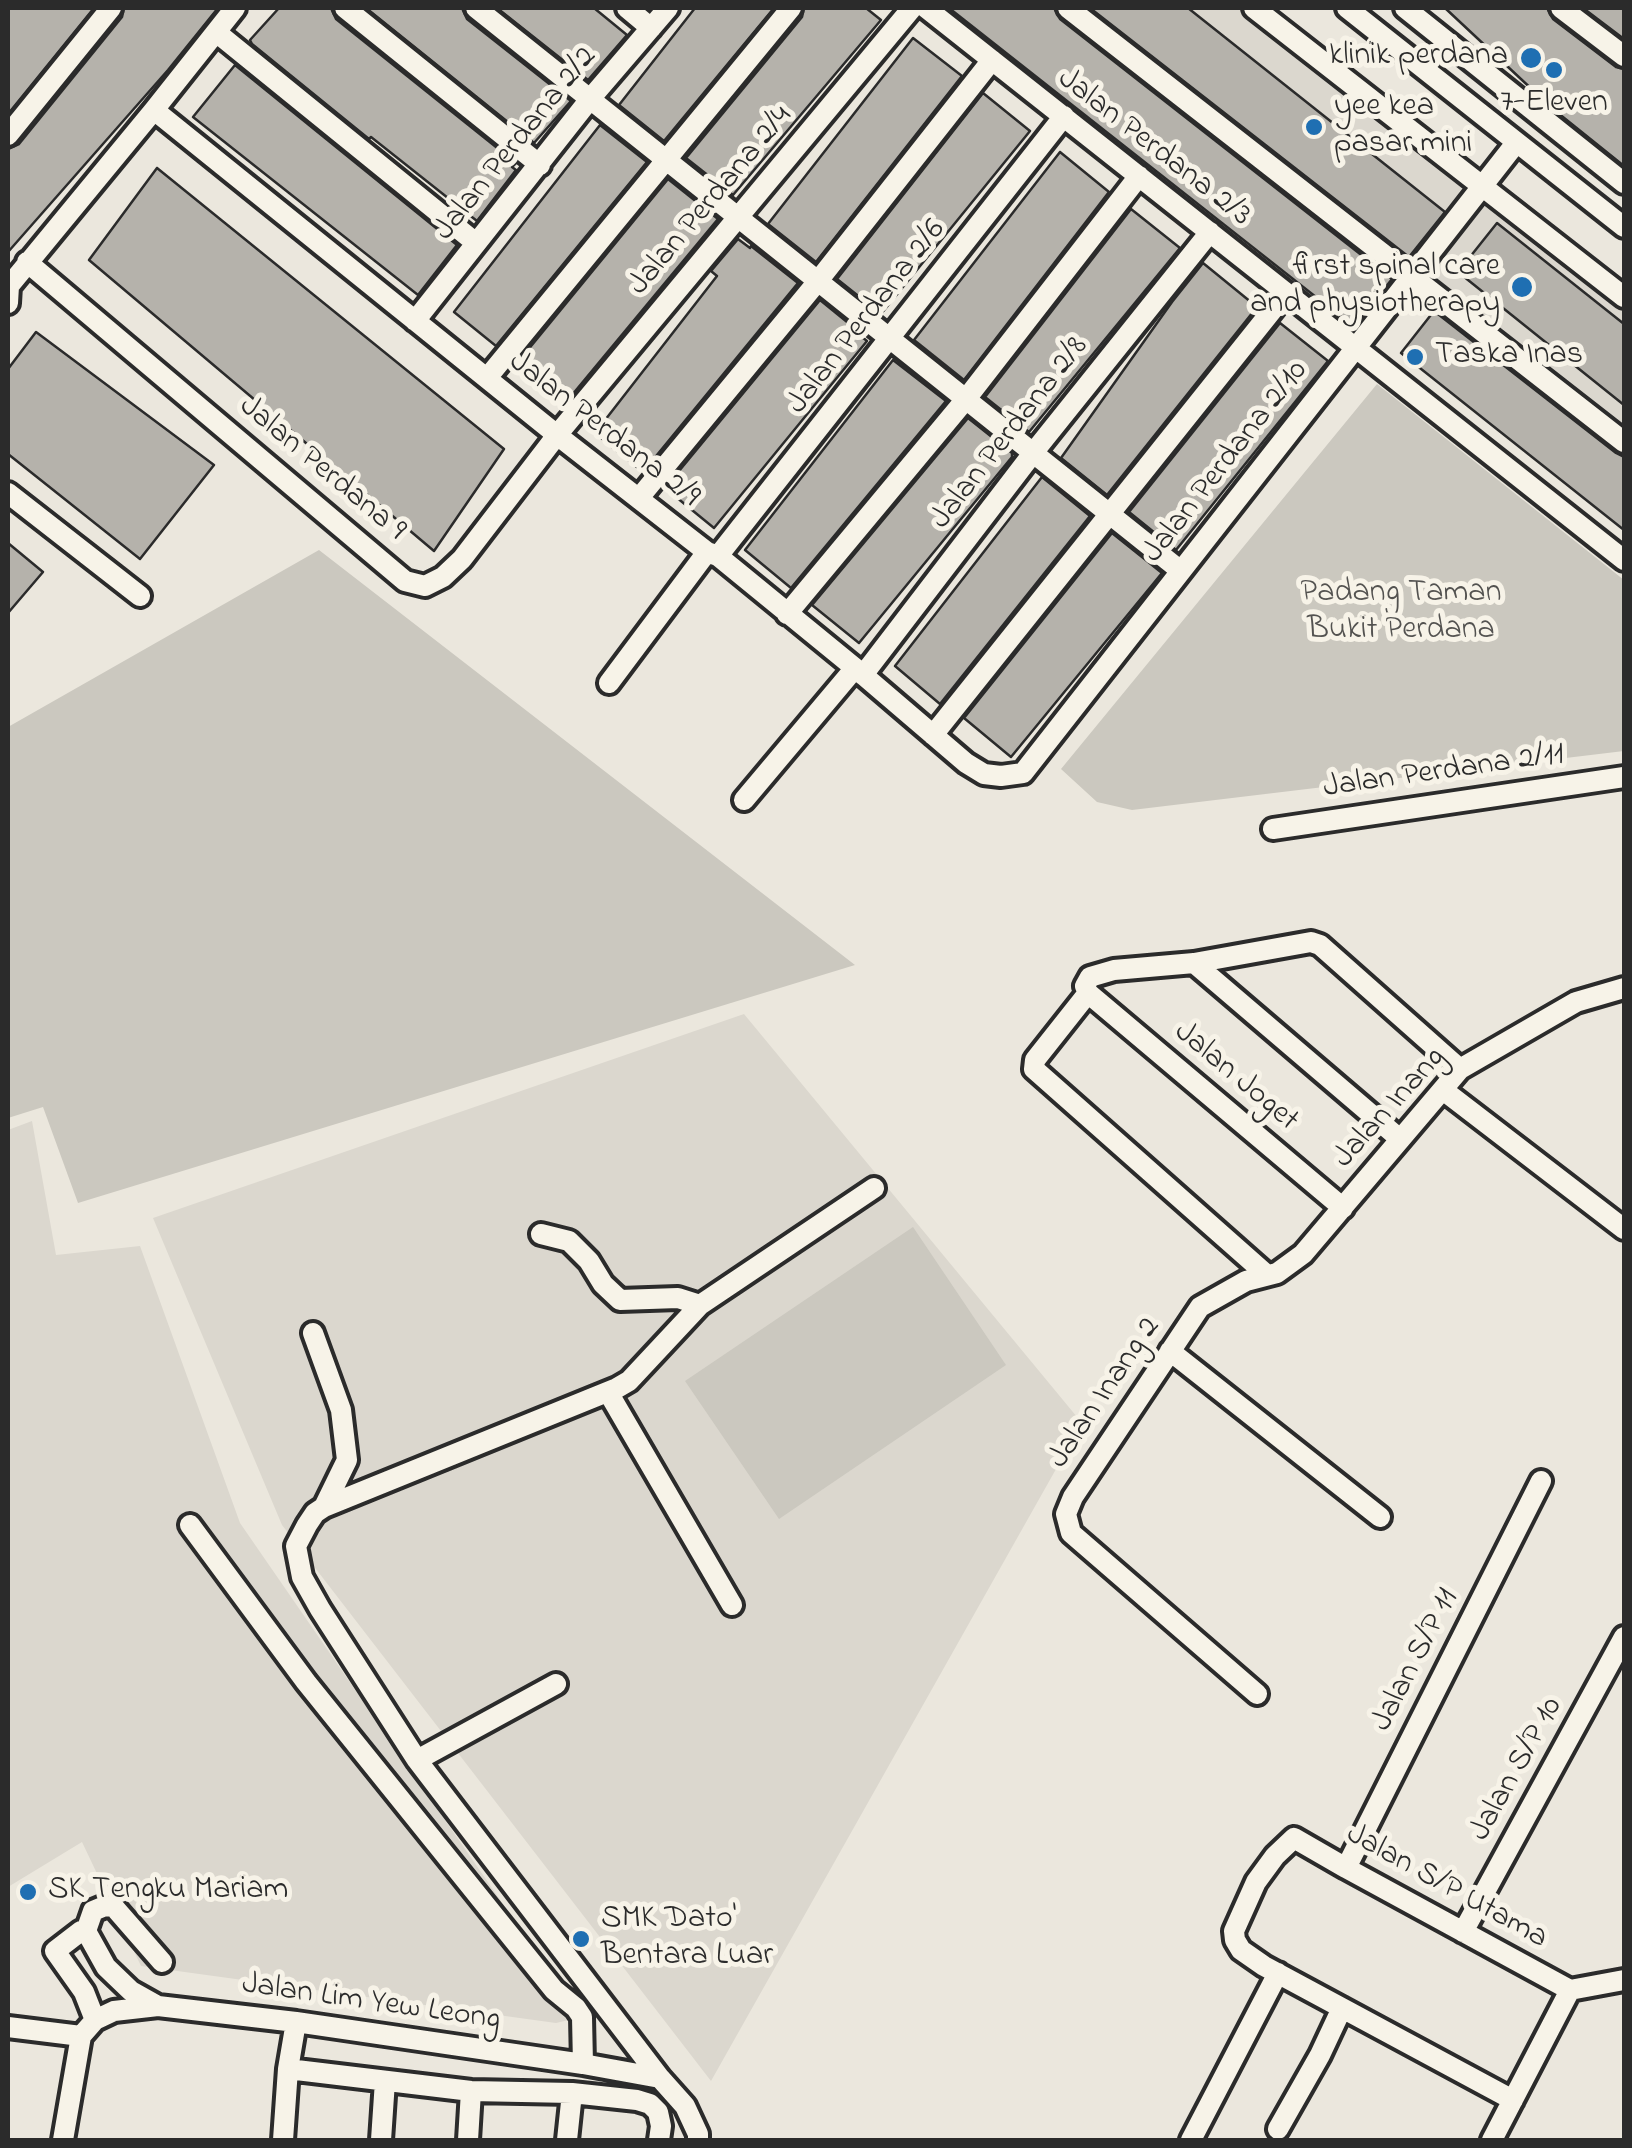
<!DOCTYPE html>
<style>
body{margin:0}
#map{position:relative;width:1632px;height:2148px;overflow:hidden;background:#ebe7dd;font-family:"Indie Flower",sans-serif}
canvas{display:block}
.frame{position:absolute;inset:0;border:10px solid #2b2b2b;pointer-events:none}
</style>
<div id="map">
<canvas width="1632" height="2148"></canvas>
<div class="frame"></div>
</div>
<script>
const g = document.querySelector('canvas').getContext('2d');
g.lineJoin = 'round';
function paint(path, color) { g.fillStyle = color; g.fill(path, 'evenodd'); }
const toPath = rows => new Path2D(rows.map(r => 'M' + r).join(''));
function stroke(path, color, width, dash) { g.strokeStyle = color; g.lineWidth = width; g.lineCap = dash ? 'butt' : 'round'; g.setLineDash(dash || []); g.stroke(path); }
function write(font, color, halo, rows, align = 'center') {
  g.font = font + ' "Indie Flower",sans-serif'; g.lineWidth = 10; g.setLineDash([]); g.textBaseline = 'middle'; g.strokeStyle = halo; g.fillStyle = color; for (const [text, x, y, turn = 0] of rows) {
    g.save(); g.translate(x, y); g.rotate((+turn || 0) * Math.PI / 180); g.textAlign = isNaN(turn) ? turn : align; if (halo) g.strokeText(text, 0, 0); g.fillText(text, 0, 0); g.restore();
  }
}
paint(toPath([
 [1061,8,1267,8,1497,184,1624,286,1624,449],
 [744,1014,1082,1423,711,2081,282,1525,153,1218],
 [32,1121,56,1255,140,1246,240,1523,581,2017,556,2023,141,1966,82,1842,8,1887,8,1130]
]), '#dbd7ce');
paint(toPath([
 [1377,384,1624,580,1624,751,1132,810,1097,802,1061,769],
 [319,550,855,965,78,1203,43,1107,8,1118,8,727],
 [913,1227,1006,1365,779,1519,685,1381]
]), '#cbc8bf');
const building = toPath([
 [8,8,94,8,8,114,8,8],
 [124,8,218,8,168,70,8,252,8,149,19,144,122,17,124,8],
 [279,8,331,8,336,19,516,163,512,167,516,170,477,221,371,137,369,139,252,44,250,40,279,8],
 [366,8,462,8,467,19,571,101,534,143,366,8],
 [497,8,594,8,627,35,588,80,497,8],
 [695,8,774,8,664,141,619,105,695,8],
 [804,8,866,8,881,20,733,195,686,158,802,17,804,8],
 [949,8,1054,8,1060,19,1392,279,1354,327,949,8],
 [1090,8,1188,8,1445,212,1409,257,1090,8],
 [1445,8,1547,8,1553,19,1616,67,1624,69,1624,166,1553,109,1445,8],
 [1583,8,1624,8,1624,39,1583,8],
 [913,38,962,76,816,262,768,224,913,38],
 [235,65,457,245,418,295,193,117,235,65],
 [983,93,1030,131,881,314,837,279,983,93],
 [600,125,647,162,496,346,454,312,600,125],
 [1060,152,1109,192,964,380,914,340,1060,152],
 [157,168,504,449,434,551,89,260,157,168],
 [668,179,718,219,567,401,518,362,668,179],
 [1131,209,1180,248,1029,432,985,397,1131,209],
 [1497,223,1624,324,1624,405,1458,272,1497,223],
 [738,239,750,248,751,246,798,283,643,472,595,433,717,276,711,271,738,239],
 [1203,263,1257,307,1107,495,1061,458,1172,302,1203,263],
 [820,300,863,335,862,337,867,341,714,528,665,488,820,300],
 [1434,311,1616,453,1624,457,1624,530,1401,353,1434,311],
 [1280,323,1328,361,1176,550,1129,512,1280,323],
 [36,332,214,465,140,559,8,454,8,369,36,332],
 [893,360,946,401,791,588,745,550,893,360],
 [968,418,1012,453,1012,457,859,643,812,605,968,418],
 [1042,477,1090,516,940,704,895,666,1042,477],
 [1112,533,1162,573,1011,757,964,718,1112,533],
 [8,543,43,572,8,613,8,543]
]);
paint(building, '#b5b2ab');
stroke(building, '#2b2b2b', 2.5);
const minor = toPath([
 [345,8,540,165],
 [476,8,1181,571],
 [627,8,651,28],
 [926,8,1624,560],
 [1068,8,1624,442],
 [1254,8,1624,297],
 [1347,8,1624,227],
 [1405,8,1624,183],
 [1561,8,1624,56],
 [216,32,476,243],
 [154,110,557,435,707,552,718,556,855,668,966,763,984,774,1001,776,1023,773,1516,143],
 [8,135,111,8],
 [27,262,405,581,425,586,443,577,462,559,557,435,912,8],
 [8,303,9,286,154,110,235,8],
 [415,321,590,99,668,8],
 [487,378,791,8],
 [8,493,140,596],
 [639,498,818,281,992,60],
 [718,556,1064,116],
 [787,614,966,399,1139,176],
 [863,675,1033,453,1210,232],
 [609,683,707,552],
 [933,735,1286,293],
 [744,800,855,668],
 [1273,829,1624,777],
 [1194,963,1400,1139],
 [1088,993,1343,1208],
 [1443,1090,1624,1229],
 [541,1234,569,1241,589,1261,603,1284,620,1300,678,1298,700,1305],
 [1267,1275,1034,1069,1035,1060,1088,993,1085,986,1090,977,1114,970,1194,963,1311,942,1320,945,1460,1069],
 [313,1333,341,1410,347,1460,324,1507],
 [1170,1351,1380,1517],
 [608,1392,732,1605],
 [190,1525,306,1682,554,1990,576,2008,582,2017,583,2064],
 [1257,1694,1071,1533,1066,1514,1073,1497,1200,1307,1246,1281,1277,1273,1303,1254,1460,1069,1576,1002,1624,988],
 [417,1760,556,1684],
 [1346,1868,1541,1481],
 [86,1931,106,1967,131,1991,156,2005],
 [1463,1932,1624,1637],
 [95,2020,84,1992,55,1951,81,1931,86,1931,93,1911,105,1906,114,1907,162,1962],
 [8,2027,81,2036,95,2020,114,2011,158,2006,296,2022,583,2064,660,2078,685,2106,698,2134,698,2140],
 [288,2069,471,2091,572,2093,637,2100,650,2104,658,2112,661,2126,659,2140],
 [660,2078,417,1760,320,1609,302,1577,296,1546,307,1525,315,1513,324,1507,617,1388,629,1381,700,1305,874,1188],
 [1513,2100,1264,1966,1241,1950,1235,1940,1234,1931,1256,1882,1275,1856,1294,1838,1346,1868,1570,1990,1624,1980],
 [1278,2129,1320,2055,1342,2008],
 [63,2140,81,2036],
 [283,2140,288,2069,296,2022],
 [381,2140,385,2081],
 [468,2140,471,2091],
 [567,2140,572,2093],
 [1191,2140,1278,1973],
 [1492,2140,1570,1990]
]);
stroke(minor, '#2b2b2b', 28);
stroke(minor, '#f7f3e8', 20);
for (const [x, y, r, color] of [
 [1531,58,12,"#1f6fb2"],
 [1554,70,10,"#1f6fb2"],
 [1314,127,10,"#1f6fb2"],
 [1522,287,12,"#1f6fb2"],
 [1415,357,10,"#1f6fb2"],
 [28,1892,10,"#1f6fb2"],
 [581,1939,10,"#1f6fb2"]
]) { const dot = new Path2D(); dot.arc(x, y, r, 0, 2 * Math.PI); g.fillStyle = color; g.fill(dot); stroke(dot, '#f7f3e8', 4); }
write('32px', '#2b2b2b', '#f7f3e8', [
 ["klinik perdana",1508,58,"right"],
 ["7-Eleven",1554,105,"center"],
 ["yee kea",1334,109],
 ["pasar mini",1334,146],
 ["first spinal care",1500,269,"right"],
 ["and physiotherapy",1500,306,"right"],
 ["Taska Inas",1435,357],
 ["SK Tengku Mariam",48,1892],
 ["SMK Dato'",601,1921],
 ["Bentara Luar",601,1958]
], 'left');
write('32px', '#2b2b2b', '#f7f3e8', [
 ["Jalan Perdana 2/2",517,145,-51],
 ["Jalan Perdana 2/3",1153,149,38],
 ["Jalan Perdana 2/4",712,202,-50],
 ["Jalan Perdana 2/6",868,318,-52],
 ["Jalan Perdana 2/9",603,431,38],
 ["Jalan Perdana 2/8",1011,434,-52],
 ["Jalan Perdana 2/10",1227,463,-52],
 ["Jalan Perdana 9",321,470,40],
 ["Jalan Perdana 2/11",1444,773,-8],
 ["Jalan Joget",1235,1078,40],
 ["Jalan Inang",1391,1109,-48],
 ["Jalan Inang 2",1106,1394,-56],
 ["Jalan S/P 11",1417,1661,-63],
 ["Jalan S/P 10",1518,1770,-61],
 ["Jalan S/P Utama",1446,1888,29],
 ["Jalan Lim Yew Leong",371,2004,8]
]);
write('32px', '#535250', '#f7f3e8', [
 ["Padang Taman",1401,595],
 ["Bukit Perdana",1401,632]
]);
</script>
